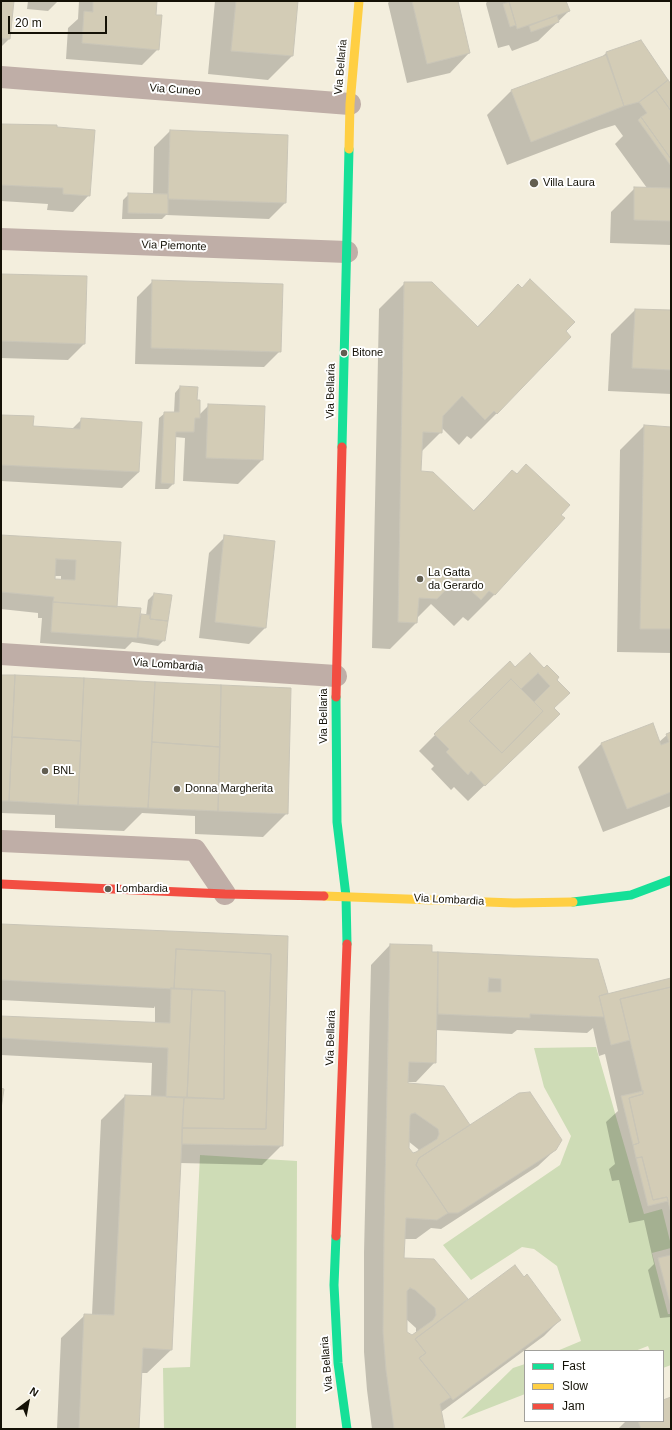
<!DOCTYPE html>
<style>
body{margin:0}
#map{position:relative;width:672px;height:1430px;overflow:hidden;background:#f3eedd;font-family:Arial,sans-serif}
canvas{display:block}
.frame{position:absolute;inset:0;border:2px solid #141106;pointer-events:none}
.legend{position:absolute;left:524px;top:1350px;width:140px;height:72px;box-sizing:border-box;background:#fff;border:1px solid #a1a09b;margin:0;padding:5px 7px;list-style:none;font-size:12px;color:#141106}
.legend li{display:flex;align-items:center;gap:8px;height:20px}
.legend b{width:20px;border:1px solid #a1a09b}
.north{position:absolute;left:8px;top:1382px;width:40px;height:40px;-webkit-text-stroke:3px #fff;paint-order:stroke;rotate:32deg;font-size:11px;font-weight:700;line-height:16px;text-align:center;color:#141106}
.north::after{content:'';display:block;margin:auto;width:14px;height:18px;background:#141106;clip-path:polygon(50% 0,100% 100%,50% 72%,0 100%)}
.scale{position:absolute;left:8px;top:16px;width:99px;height:18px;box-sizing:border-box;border:2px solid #141106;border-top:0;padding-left:5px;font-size:12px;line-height:14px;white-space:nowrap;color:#141106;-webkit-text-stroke:3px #fff;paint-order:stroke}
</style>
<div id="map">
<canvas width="672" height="1430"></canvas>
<div class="frame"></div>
<ul class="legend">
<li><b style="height:5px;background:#16e098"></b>Fast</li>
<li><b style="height:5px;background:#ffcf43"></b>Slow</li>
<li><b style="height:5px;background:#f24e42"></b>Jam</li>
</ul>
<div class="north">N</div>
<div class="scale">20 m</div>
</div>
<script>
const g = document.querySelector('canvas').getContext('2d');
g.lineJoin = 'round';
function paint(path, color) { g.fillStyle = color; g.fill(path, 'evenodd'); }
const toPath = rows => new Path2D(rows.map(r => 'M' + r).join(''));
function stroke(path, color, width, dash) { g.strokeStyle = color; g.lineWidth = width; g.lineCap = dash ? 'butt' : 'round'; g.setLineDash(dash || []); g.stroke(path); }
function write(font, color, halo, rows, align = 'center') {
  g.font = font + ' Arial,sans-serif'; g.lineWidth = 4; g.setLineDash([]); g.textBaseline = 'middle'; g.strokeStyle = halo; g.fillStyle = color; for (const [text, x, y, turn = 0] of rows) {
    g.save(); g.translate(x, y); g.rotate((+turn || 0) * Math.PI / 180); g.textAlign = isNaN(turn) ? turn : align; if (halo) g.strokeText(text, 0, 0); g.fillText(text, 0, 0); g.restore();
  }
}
paint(toPath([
 [596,1047,644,1214,662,1209,671,1245,671,1248,652,1253,668,1314,671,1314,671,1365,663,1368,663,1351,650,1351,648,1346,635,1351,557,1351,581,1341,557,1266,534,1249,522,1247,471,1280,443,1245,560,1165,571,1136,544,1087,534,1048],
 [200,1155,297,1161,296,1429,164,1429,163,1368,190,1367],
 [525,1364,525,1394,461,1419,513,1368]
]), '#cedcb6');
paint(toPath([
 [1,1,13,1,9,39,1,47],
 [28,1,58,1,48,11,27,9],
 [79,1,156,1,155,16,158,49,142,65,66,59,68,28,78,19],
 [215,1,297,1,292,56,268,80,208,74],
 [390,1,457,1,469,53,450,73,407,83,388,3],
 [487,1,565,1,569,11,538,41,512,51,509,45,498,48,486,4],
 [641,41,671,85,671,245,610,243,611,212,635,188,647,188,615,144,623,136,615,125,599,130,507,165,487,115,511,91,602,57,606,53],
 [1,126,89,195,73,212,47,210,48,204,1,201],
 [170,131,285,203,269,219,166,215,162,219,122,219,123,200,129,194,153,194,154,147],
 [1,275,86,277,84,344,68,360,1,358],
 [153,281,280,351,264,367,135,364,137,297],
 [405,283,477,327,518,286,497,413,471,439,467,436,459,445,441,427,441,432,421,452,420,471,473,511,512,471,564,518,494,595,468,621,463,617,454,626,431,604,417,618,416,623,390,649,372,648,379,309],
 [635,310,671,311,671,394,608,391,611,334],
 [180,387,196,401,199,415,209,405,262,460,238,484,183,481,185,438,175,437,173,484,168,489,155,489,159,418,165,413,174,413,175,393],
 [1,416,32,427,72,429,82,419,139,472,122,488,1,481],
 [644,426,671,428,671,653,617,652,620,450],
 [1,536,120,543,116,607,139,617,141,615,146,616,148,600,154,594,164,640,158,646,132,642,125,649,40,643,42,618,38,618,38,613,1,609],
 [54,576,61,576,61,580,54,580],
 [225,537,265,628,249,644,199,638,209,553],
 [530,655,556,680,553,708,542,730,468,801,454,787,451,790,431,769,434,766,419,751,435,735,515,669],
 [1,676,221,686,287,813,263,837,195,834,195,816,142,813,124,831,55,828,55,815,1,813],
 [671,733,671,806,603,832,578,767,602,743,659,742,667,735],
 [1,925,287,937,282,1145,262,1165,180,1163,171,1350,147,1373,141,1373,138,1429,57,1429,61,1338,85,1315,92,1315,101,1120,125,1096,151,1097,152,1063,1,1055,1,1017,155,1024,155,1006,154,1008,1,1000],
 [390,945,431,953,597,960,608,994,671,979,671,1317,660,1318,648,1270,654,1264,644,1220,629,1223,619,1180,612,1181,609,1169,615,1164,606,1122,618,1111,605,1054,599,1056,593,1028,587,1033,517,1030,512,1034,436,1030,435,1062,416,1082,407,1082,407,1084,465,1128,555,1150,538,1166,441,1229,431,1228,416,1239,404,1239,403,1259,467,1299,463,1303,464,1304,560,1320,544,1336,441,1412,444,1429,372,1429,367,1390,364,1352,364,1252,371,965],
 [408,1141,418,1149,419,1151,412,1154,408,1149],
 [406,1319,416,1328,416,1332,412,1336,406,1333],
 [671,1398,671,1429,618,1429,626,1421,663,1421,663,1401]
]), '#0003');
const building = toPath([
 [1,1,14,1,10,39,1,38,1,1],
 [93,1,157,1,156,15,162,15,159,50,82,43,84,11,93,12,93,1],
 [236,1,298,1,293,56,231,51,236,1],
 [412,1,458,1,470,53,427,64,412,1],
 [509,1,566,1,570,11,517,29,509,1],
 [509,2,516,25,510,27,503,4,509,2],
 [557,15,559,22,531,32,529,26,557,15],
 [641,40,668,80,639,102,624,106,606,52,641,40],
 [606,55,624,106,531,142,511,90,606,55],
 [668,80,671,84,671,111,656,90,668,80],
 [656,90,671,111,671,159,641,117,647,113,639,102,656,90],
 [641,117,671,159,671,166,638,120,641,117],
 [1,124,57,125,57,127,95,130,90,196,63,194,63,188,1,185,1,124],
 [170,130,288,135,286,203,168,199,170,130],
 [634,187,671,188,671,221,634,220,634,187],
 [128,193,168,194,168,214,128,213,128,193],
 [1,274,87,276,85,344,1,341,1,274],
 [530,279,575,322,566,331,571,337,497,414,494,411,485,420,462,396,443,416,442,433,423,432,421,471,433,472,474,511,512,470,517,474,526,464,570,505,561,515,565,518,495,595,489,591,481,600,457,578,437,599,419,598,417,623,398,622,404,282,432,282,478,327,518,284,522,288,530,279],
 [152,280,283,284,281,352,151,348,152,280],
 [635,309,671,310,671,370,632,368,635,309],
 [180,386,198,387,197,400,200,400,200,418,195,418,194,432,176,432,174,484,161,483,164,412,179,412,180,386],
 [208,404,265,406,263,460,206,458,208,404],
 [1,415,34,416,33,426,80,429,81,418,142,422,139,472,1,465,1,415],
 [644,425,671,427,671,629,640,629,644,425],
 [1,535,121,542,117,607,53,602,54,597,1,592,1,535],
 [56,559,76,560,75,580,55,579,56,559],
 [224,535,275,541,266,628,215,622,224,535],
 [154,593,172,595,168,621,150,619,154,593],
 [53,602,141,608,137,638,51,632,53,602],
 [141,614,150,615,150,619,168,621,165,641,138,637,141,614],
 [530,653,544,668,547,665,559,677,557,680,570,693,554,708,560,714,485,786,471,771,468,775,446,752,449,749,434,734,510,661,515,667,530,653],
 [538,673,550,686,534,702,543,711,502,753,469,721,511,679,521,689,538,673],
 [1,675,15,675,9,801,1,801,1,675],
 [15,675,84,678,81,741,12,737,15,675],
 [84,678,155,682,148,808,78,805,84,678],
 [511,679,543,711,502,753,469,721,511,679],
 [155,682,221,685,220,747,152,742,155,682],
 [221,685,291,688,288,814,218,811,221,685],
 [653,723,661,745,669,742,666,734,671,732,671,792,627,809,601,743,653,723],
 [12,737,81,741,78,805,9,801,12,737],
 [152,742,220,747,218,811,148,808,152,742],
 [1,924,288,936,283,1146,182,1144,182,1128,266,1129,271,954,176,949,174,989,1,980,1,924],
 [390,944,432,945,432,952,438,952,436,1063,409,1062,408,1083,444,1086,470,1125,419,1158,416,1165,448,1213,437,1220,406,1218,404,1258,434,1259,468,1299,415,1339,426,1353,419,1358,451,1397,440,1404,445,1429,394,1429,386,1370,383,1332,384,1232,390,944],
 [415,1113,438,1129,439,1134,437,1139,416,1152,413,1153,409,1148,410,1116,411,1114,415,1113],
 [410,1288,415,1290,435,1308,436,1315,433,1320,412,1335,407,1332,407,1291,410,1288],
 [176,949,271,954,266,1129,182,1128,184,1097,224,1099,225,991,174,989,176,949],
 [438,952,598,959,608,993,599,996,604,1017,530,1014,530,1018,438,1014,438,952],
 [489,978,501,979,501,992,488,992,489,978],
 [671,978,671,989,671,987,620,999,630,1040,611,1045,599,996,671,978],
 [671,987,671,1213,667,1197,653,1200,642,1157,636,1158,633,1145,639,1143,629,1098,643,1094,620,999,671,987],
 [171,988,192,989,187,1098,166,1097,168,1048,1,1038,1,1016,170,1023,171,988],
 [192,989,225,991,224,1099,187,1098,192,989],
 [1,1088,4,1089,1,1109,1,1088],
 [643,1091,643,1094,629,1098,639,1143,633,1145,621,1096,643,1091],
 [530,1092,562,1140,556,1150,458,1213,448,1213,416,1165,419,1158,519,1093,530,1092],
 [125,1095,184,1097,172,1350,143,1348,139,1429,79,1429,84,1314,114,1315,125,1095],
 [642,1157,653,1200,667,1197,668,1201,648,1206,636,1158,642,1157],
 [671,1255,671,1307,658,1258,671,1255],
 [515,1265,524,1277,527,1274,561,1320,453,1400,419,1358,426,1353,415,1339,515,1265],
 [671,1397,671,1429,641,1429,638,1421,663,1421,663,1400,671,1397]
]);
paint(building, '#d3ccb6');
stroke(building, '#c9c5b7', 1);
stroke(toPath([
 [1,77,350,104],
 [1,239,347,252],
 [1,654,336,676],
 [1,841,195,850,225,894]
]), '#bfaea7', 22);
stroke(toPath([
 [342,447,349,149],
 [336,697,337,822,346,896,347,944],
 [573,902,631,895,671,880],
 [336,1236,334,1285,338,1363,347,1429]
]), '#16e098', 9);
stroke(toPath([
 [349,149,350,104,359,1],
 [324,896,514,903,573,902]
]), '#ffcf43', 9);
stroke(toPath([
 [336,697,342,447],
 [1,884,225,894,324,896],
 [336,1236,347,944]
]), '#f24e42', 9);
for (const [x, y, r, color] of [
 [534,183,5,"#625e51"],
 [344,353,4,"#625e51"],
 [420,579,4,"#625e51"],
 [45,771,4,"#625e51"],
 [177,789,4,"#625e51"],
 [108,889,4,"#625e51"]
]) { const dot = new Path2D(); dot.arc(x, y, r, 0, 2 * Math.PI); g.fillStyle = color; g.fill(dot); stroke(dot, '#fff', 1.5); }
write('11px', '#141106', '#fff', [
 ["Via Bellaria",341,67,-85],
 ["Via Cuneo",175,90,4],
 ["Via Piemonte",174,246,2],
 ["Via Bellaria",331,391,-89],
 ["Via Lombardia",168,665,4],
 ["Via Bellaria",324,716,-90],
 ["Via Lombardia",449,900,3],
 ["Via Bellaria",331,1038,-88],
 ["Via Bellaria",327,1364,-95]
]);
write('11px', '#141106', '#fff', [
 ["Villa Laura",543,183],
 ["Bitone",352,353],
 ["La Gatta",428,573],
 ["da Gerardo",428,586],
 ["BNL",53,771],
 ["Donna Margherita",185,789],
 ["Lombardia",116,889]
], 'left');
</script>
